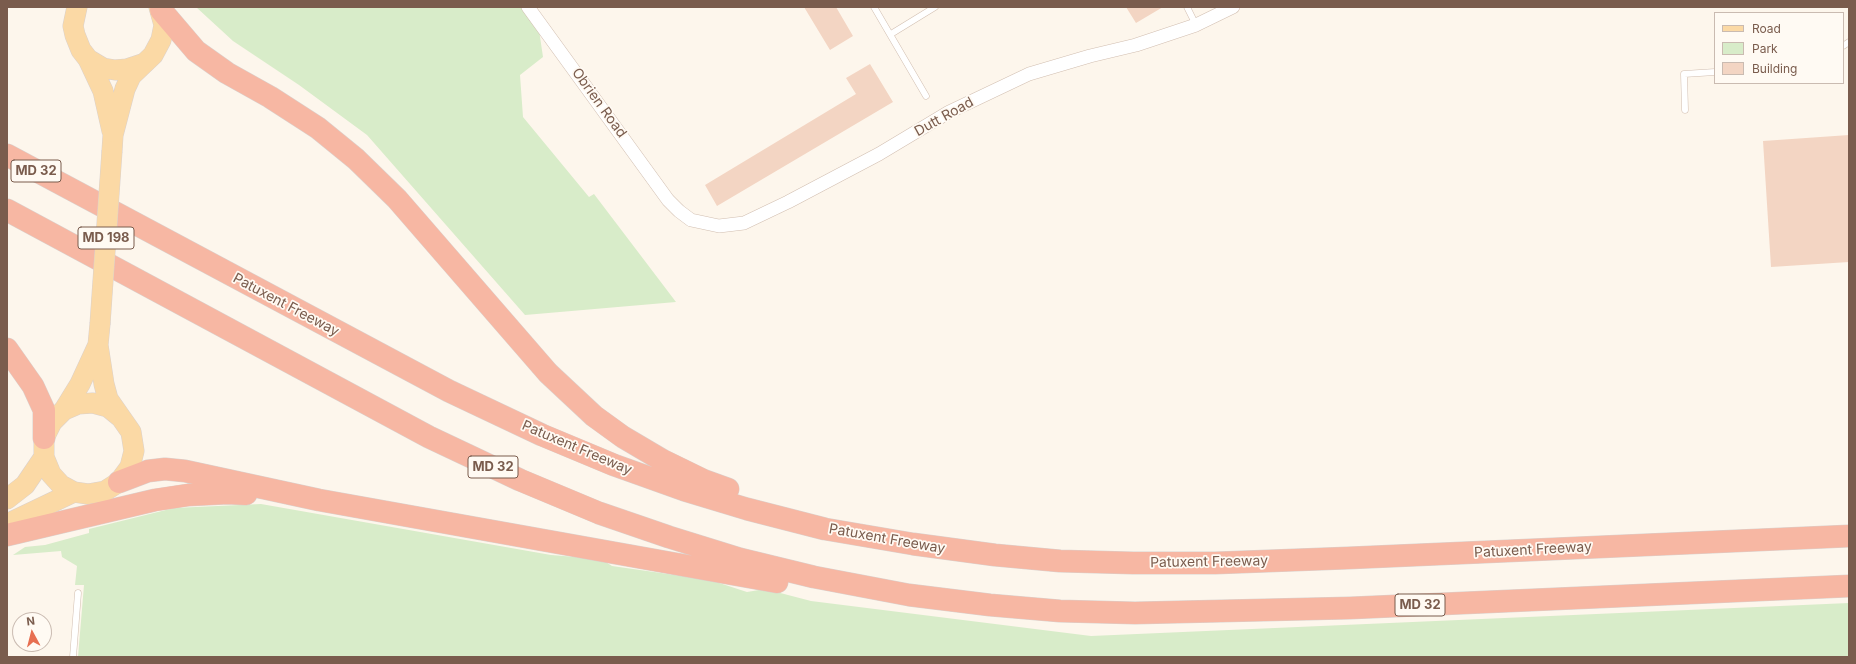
<!DOCTYPE html>
<style>
body{margin:0}
#map{position:relative;width:1856px;height:664px;overflow:hidden;background:#fdf6ec;font-family:Inter,sans-serif}
canvas{display:block}
.frame{position:absolute;inset:0;border:8px solid #7a5c4d;pointer-events:none}
.legend{position:absolute;left:1714px;top:12px;width:130px;height:72px;box-sizing:border-box;background:#fffaf3;border:1px solid #cabbb1;margin:0;padding:5px 7px;list-style:none;font-size:12px;color:#7a5c4d}
.legend li{display:flex;align-items:center;gap:8px;height:20px}
.legend b{width:20px;border:1px solid #cabbb1}
.north{position:absolute;left:12px;top:612px;width:40px;height:40px;box-sizing:border-box;background:#fffaf3;border:1px solid #cabbb1;border-radius:50%;rotate:353deg;font-size:11px;font-weight:700;line-height:16px;text-align:center;color:#7a5c4d}
.north::after{content:'';display:block;margin:auto;width:14px;height:18px;background:#e76f51;clip-path:polygon(50% 0,100% 100%,50% 72%,0 100%)}
</style>
<div id="map">
<canvas width="1856" height="664"></canvas>
<div class="frame"></div>
<ul class="legend">
<li><b style="height:5px;background:#fbd9a5"></b>Road</li>
<li><b style="height:11px;background:#d8ecc9"></b>Park</li>
<li><b style="height:11px;background:#f3d5c3"></b>Building</li>
</ul>
<div class="north">N</div>
</div>
<script>
const g = document.querySelector('canvas').getContext('2d');
g.lineJoin = 'round';
function paint(path, color) { g.fillStyle = color; g.fill(path, 'evenodd'); }
const toPath = rows => new Path2D(rows.map(r => 'M' + r).join(''));
function stroke(path, color, width, dash) { g.strokeStyle = color; g.lineWidth = width; g.lineCap = dash ? 'butt' : 'round'; g.setLineDash(dash || []); g.stroke(path); }
function write(font, color, halo, rows, align = 'center') {
  g.font = font + ' Inter,sans-serif'; g.lineWidth = 3.5; g.setLineDash([]); g.textBaseline = 'middle'; g.strokeStyle = halo; g.fillStyle = color; for (const [text, x, y, turn = 0] of rows) {
    g.save(); g.translate(x, y); g.rotate((+turn || 0) * Math.PI / 180); g.textAlign = isNaN(turn) ? turn : align; if (halo) g.strokeText(text, 0, 0); g.fillText(text, 0, 0); g.restore();
  }
}
paint(toPath([
 [196,7,521,7,539,30,543,57,520,75,523,117,589,197,594,194,676,302,525,315,367,135,299,85,233,41],
 [261,504,551,555,601,559,612,566,710,580,747,592,765,589,811,601,1091,636,1849,603,1849,657,78,657,84,585,75,585,77,566,62,557,61,551,13,555,25,547,45,545,89,533,89,529,174,508]
]), '#d8ecc9');
paint(toPath([
 [804,7,836,7,853,36,830,50],
 [1126,7,1163,7,1136,23],
 [870,64,893,102,717,206,705,185,856,94,846,78],
 [1849,135,1849,262,1771,267,1763,141]
]), '#f3d5c3');
const service = toPath([
 [874,7,926,96],
 [1187,7,1196,25],
 [891,34,935,7],
 [1843,46,1849,42],
 [1685,110,1684,74,1715,72],
 [73,657,78,593]
]);
const minor = toPath([
 [528,7,668,200,679,211,691,220,719,226,744,223,788,202,879,154,949,112,1029,74,1090,56,1136,45,1196,25,1233,7]
]);
const primary = toPath([
 [77,7,73,26,75,35,81,50,88,59,103,91,112,131],
 [88,59,103,68,115,70,127,69,142,64],
 [112,151,113,135,125,89,131,76,153,55,161,40,164,25,159,7],
 [98,345,80,384,64,410,52,422,44,438,44,457,51,474,61,485,74,492,88,494,105,491,119,482,130,467,134,451,131,432,108,399,104,384,98,345,100,324],
 [64,410,78,404,93,403,108,407,119,416],
 [7,499,25,485,44,457],
 [7,524,74,492]
]);
const motorway = toPath([
 [161,10,196,51,227,73,270,97,318,128,356,159,397,199,548,373,594,416,623,437,662,460,703,480,728,489],
 [7,155,449,391,542,435,614,465,684,490,747,509,825,529,913,544,995,555,1060,561,1133,563,1215,563,1348,558,1849,536],
 [7,210,429,437,520,480,599,513,669,537,740,559,814,577,909,595,990,605,1060,611,1135,613,1350,608,1849,586],
 [7,349,33,386,44,410,44,438],
 [119,482,148,471,165,469,185,471,319,500,777,582],
 [7,535,155,500,188,495,228,493,246,494]
]);
stroke(service, '#d1beb0', 7);
stroke(minor, '#d1beb0', 14);
stroke(primary, '#dad1cd', 21);
stroke(motorway, '#dad1cd', 23);
stroke(service, '#fff', 6);
stroke(minor, '#fff', 13);
stroke(primary, '#fbd9a5', 20);
stroke(motorway, '#f7b7a3', 22);
const primaryBridge = toPath([
 [100,324,112,151]
]);
stroke(primaryBridge, '#dad1cd', 21, []);
stroke(primaryBridge, '#fbd9a5', 20);
for (const [x, y, w] of [
 [36,171,50],
 [106,238,56],
 [493,467,50],
 [1420,605,50]
]) { const box = new Path2D(); box.roundRect(x - w / 2, y - 11, w, 22, 3); g.fillStyle = '#fffaf3'; g.fill(box); stroke(box, '#7a5c4d', 1); }
write('bold 13px', '#7a5c4d', null, [
 ["MD 32",36,171],
 ["MD 198",106,238],
 ["MD 32",493,467],
 ["MD 32",1420,605]
]);
write('14px', '#7a5c4d', '#fffaf3', [
 ["Obrien Road",599,103,54],
 ["Dutt Road",944,117,-29],
 ["Patuxent Freeway",286,305,28],
 ["Patuxent Freeway",577,448,23],
 ["Patuxent Freeway",887,539,10],
 ["Patuxent Freeway",1533,550,-3],
 ["Patuxent Freeway",1209,562,-1]
]);
</script>
